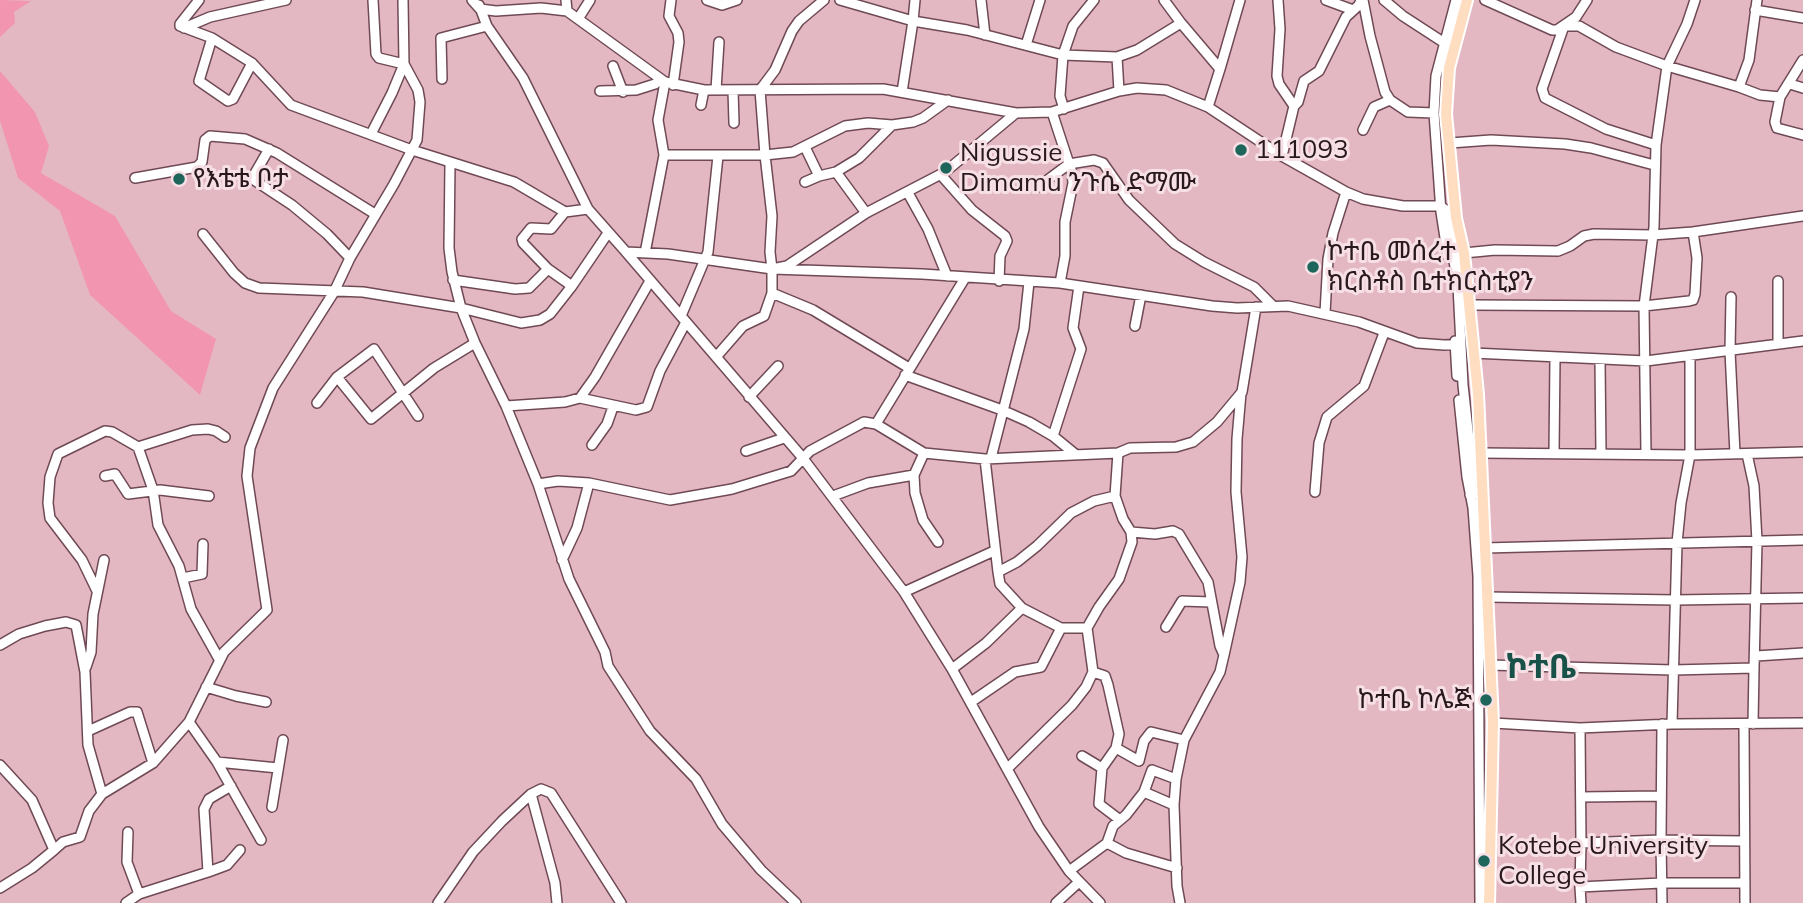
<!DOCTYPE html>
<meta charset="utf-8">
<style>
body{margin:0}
canvas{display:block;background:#e4b8c3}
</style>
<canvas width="1803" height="903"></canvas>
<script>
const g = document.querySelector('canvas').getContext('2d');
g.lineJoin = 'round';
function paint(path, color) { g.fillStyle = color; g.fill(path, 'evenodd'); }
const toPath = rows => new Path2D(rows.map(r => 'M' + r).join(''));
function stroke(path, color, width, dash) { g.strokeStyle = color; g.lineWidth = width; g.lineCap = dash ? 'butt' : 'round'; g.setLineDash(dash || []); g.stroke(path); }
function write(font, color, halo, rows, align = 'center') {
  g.font = font + ' Mulish,"Noto Sans Ethiopic",sans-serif'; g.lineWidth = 6; g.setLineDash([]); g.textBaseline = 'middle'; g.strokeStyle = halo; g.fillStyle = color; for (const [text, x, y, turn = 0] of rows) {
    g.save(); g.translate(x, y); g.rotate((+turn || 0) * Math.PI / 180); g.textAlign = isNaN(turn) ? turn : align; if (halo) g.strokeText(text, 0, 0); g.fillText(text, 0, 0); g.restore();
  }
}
paint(toPath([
 [0,0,31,1,14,12,15,23,0,37],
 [0,71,35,112,49,146,41,173,115,216,171,311,216,339,200,395,90,295,60,211,18,178,0,121]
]), '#f295b1');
const minor = toPath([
 [199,0,180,24,180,26,212,38,252,63,291,105,412,150,514,182,565,212],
 [472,0,480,9,496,11,541,8,567,11,665,82,704,90,883,89,1016,113,1052,112,1119,91,1137,88,1166,90,1208,107,1282,156,1346,192,1363,199,1403,206,1440,206,1446,210,1458,286,1463,385,1475,494,1470,495],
 [566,0,567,11],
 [671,0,669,16,678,33,679,42,673,85],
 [707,0,722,5,737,0],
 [840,0,913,21,902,92],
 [915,0,913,21,967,30,1063,55,1060,96,1064,109],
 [981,0,985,35],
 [1094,0,1073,26,1063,55,1117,57],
 [1278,0,1280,29,1277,76,1279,84,1294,106],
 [1326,0,1353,10],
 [1363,0,1370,36,1385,92,1390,100,1408,112,1434,113],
 [1384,0,1403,16,1443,42],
 [1485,0,1552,30,1557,30,1576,17,1587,0],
 [479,5,487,26,523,78,588,209,626,252,668,254,772,269,922,274,1060,283,1212,306,1237,308,1288,306,1359,322,1417,343,1444,345,1460,344],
 [1755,10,1803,18],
 [578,19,590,0],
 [1181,23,1220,69,1208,107],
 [1564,26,1579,26,1616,47,1667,66,1739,87,1749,60,1757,0],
 [1564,26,1542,89,1545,98,1606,129,1656,145],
 [184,28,210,17,286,0],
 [212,38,199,81,228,101,233,99,252,63],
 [1026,45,1040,0],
 [1803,60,1780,97,1775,122,1777,128,1803,135],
 [613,66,623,92],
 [1220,69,1240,0],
 [442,79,441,38,487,26],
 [1790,84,1803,88],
 [1739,87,1760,95,1780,97],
 [716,90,719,42],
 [733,90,734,123],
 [600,91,636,90,655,84,661,79],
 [1119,91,1117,57,1137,50,1181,23,1164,0],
 [701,105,704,90],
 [1052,112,1072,173,1073,183,1065,222,1065,256,1060,283],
 [1363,130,1374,107,1390,100],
 [371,134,392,93,404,64,379,58,376,54,373,0],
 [1450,143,1491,140,1565,144,1591,148,1654,165],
 [269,149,254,175,254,180,292,205,327,234,350,258],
 [664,155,658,120,665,82],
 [1282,156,1294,106,1298,102,1304,81,1319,71,1346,17,1359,5,1361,0],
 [450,163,449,248,452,272,461,308,521,323,540,320,550,314,572,286,608,233],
 [836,172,859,158,892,125,913,122,923,118,948,100],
 [941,175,972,210,1005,236,1007,241,1000,256,999,281],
 [819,176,836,172,866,213],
 [135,178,197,167,202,162,205,140,210,136,245,139,277,153,375,214],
 [805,182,819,176,805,147],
 [1038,187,1069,164,1094,160,1103,163,1129,200,1175,244,1204,262,1254,287,1272,305],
 [908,193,928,229,947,276],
 [203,234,234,273,245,283,259,288,363,292,461,308,475,343,506,406,538,484,558,481,589,483,670,500,732,489,791,471,810,451,864,422,876,424,924,453,985,459,1118,453],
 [626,252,802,457,904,592,952,669,1039,827,1069,871,1100,903],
 [645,253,664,155,765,155,760,90,775,70,792,31,799,21,824,0],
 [1464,253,1495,250,1558,251,1570,246,1584,236,1594,234,1652,235,1693,232,1803,216],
 [1448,257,1441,212,1434,113,1436,76,1456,0],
 [548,269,523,243,522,239,531,228,551,229,565,212,588,209],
 [772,269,770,252,772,216,765,155,793,152,845,126,868,123,892,125],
 [453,280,515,289,529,288,548,269,572,286],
 [650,281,595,377,580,398,636,410,647,407,660,371,686,322],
 [1731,297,1730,351,1735,454],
 [1470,305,1644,306,1689,301,1693,300,1695,294,1697,258,1693,232],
 [1325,313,1328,259,1333,233,1346,192],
 [681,316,708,252,718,156],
 [1135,326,1141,295],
 [1455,341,1457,376],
 [1778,343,1778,281],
 [1473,353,1646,361,1803,341],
 [716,357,743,326,764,316,772,293],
 [1600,360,1601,454],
 [909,368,813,310,772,293,772,269,787,266,866,213,945,172,1016,113],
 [905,375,1002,410,1029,422,1053,436,1075,454],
 [337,377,371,419,434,368,475,343],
 [749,397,778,366],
 [1459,400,1467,477,1473,508,1478,576,1480,903],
 [317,403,337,377,374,349,418,416],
 [506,406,565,402,580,398],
 [876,424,965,278],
 [1053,436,1081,349,1073,328,1079,286],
 [592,445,607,424,613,407],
 [138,447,192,430,208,429,216,431,225,437],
 [746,451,784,438],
 [924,453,914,475,915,493,923,520,938,542],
 [1480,453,1690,455,1803,452],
 [1554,453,1555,358],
 [1646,454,1644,306,1654,227,1656,145,1667,66,1687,24,1695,0],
 [991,458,1024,329,1029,282],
 [985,459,998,572],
 [105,476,115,474,128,494,160,490,209,496],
 [538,484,569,579,605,652,608,666,650,731,696,779,722,824,761,870,796,903],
 [1315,492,1319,443,1327,417,1364,386,1384,333],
 [833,496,868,483,914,475],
 [1115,496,1123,519,1131,532,1132,542,1119,579,1099,607,1087,628,1093,672,1105,676,1108,685,1119,734,1116,748,1102,768,1099,804,1120,820],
 [1131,532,1155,534,1173,531,1179,534,1208,582,1220,646,1224,655,1220,672,1184,740,1176,779,1174,805,1177,886,1180,903],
 [1484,548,1803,540],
 [562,560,577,528,589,483],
 [183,578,202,574,203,544],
 [97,591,82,560,50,518,48,503,50,477,58,454,105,431,112,432,138,447,153,490,158,525,179,566,191,609,219,659],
 [904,592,994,551],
 [1487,597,1675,600,1803,598],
 [1022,608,1000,584,998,572,1017,562,1037,546,1071,513,1094,501,1115,496,1118,453,1130,448,1176,447,1193,442,1217,422,1242,392,1256,307],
 [1166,627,1182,601,1211,602],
 [0,645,19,634,45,626,66,622,76,625,85,672,88,745,102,794],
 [1224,655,1240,582,1242,557,1236,492,1237,439,1241,393],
 [1756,656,1803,653],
 [1489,665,1673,670,1754,668,1757,541,1754,486,1747,454],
 [86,667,91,652,93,614,104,560],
 [952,669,986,643,1022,608,1061,628],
 [206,687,236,696,266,702],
 [971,702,1015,672,1041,667,1061,628,1087,628],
 [189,722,217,762,261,840],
 [1493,723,1580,728,1672,724,1803,723],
 [1662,724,1661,840,1744,841],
 [1672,724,1677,543,1681,503,1690,455,1690,356],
 [1744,724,1745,903],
 [1753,724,1754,668],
 [1580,728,1581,843],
 [88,731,130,712,137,712,153,763],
 [1116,748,1139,761,1144,741,1151,732,1184,740],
 [1082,756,1102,768],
 [217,762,278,768],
 [0,765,32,800,54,850,32,868,0,888],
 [1007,769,1072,705,1086,687,1093,672],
 [1144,792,1174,805],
 [531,794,555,883,557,903],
 [1581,797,1660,796],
 [272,807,283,740],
 [1107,843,1126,853,1177,868],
 [54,850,63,842,80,837,89,811,102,794,153,763,189,722,224,652,267,610,247,476,250,448,273,388,334,292,350,258,394,184,417,140,420,102,418,90,404,64,403,0],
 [1069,871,1107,843,1113,826,1126,815,1144,792,1152,770,1176,779],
 [208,872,227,865,240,850],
 [1580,887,1581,843,1661,840,1662,903],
 [139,894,208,872,204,809,209,799,231,786],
 [126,903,139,894,127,862,128,832],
 [438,903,473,852,502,821,531,794,541,789,551,793,621,903],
 [1056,903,1079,882],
 [1581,903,1580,887,1661,883,1743,883]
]);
const major = toPath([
 [1467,0,1449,68,1446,114,1456,218,1464,253,1478,394,1493,723,1489,903]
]);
stroke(minor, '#6f4a55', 12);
stroke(major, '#fff', 14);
stroke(minor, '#fff', 9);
stroke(major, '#feddc1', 10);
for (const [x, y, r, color] of [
 [1241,150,7,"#1e665b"],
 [946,168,7,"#1e665b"],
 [179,179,7,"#1e665b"],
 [1313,267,7,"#1e665b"],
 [1486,700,7,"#1e665b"],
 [1484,861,7,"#1e665b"]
]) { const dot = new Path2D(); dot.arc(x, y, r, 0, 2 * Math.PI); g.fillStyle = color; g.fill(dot); stroke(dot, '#f6dfe5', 2.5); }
write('26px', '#29191e', '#f6dfe5', [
 ["111093",1255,150],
 ["Nigussie",960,153],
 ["Dimamu ንጉሴ ድማሙ",960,183],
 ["የእቴቴ ቦታ",193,179],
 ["ኮተቤ መሰረተ",1327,252],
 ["ክርስቶስ ቤተክርስቲያን",1327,282],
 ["ኮተቤ ኮሌጅ",1472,700,"right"],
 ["Kotebe University",1498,846],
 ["College",1498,876]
], 'left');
write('bold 33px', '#185148', '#f6dfe5', [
 ["ኮተቤ",1541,668]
]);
</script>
